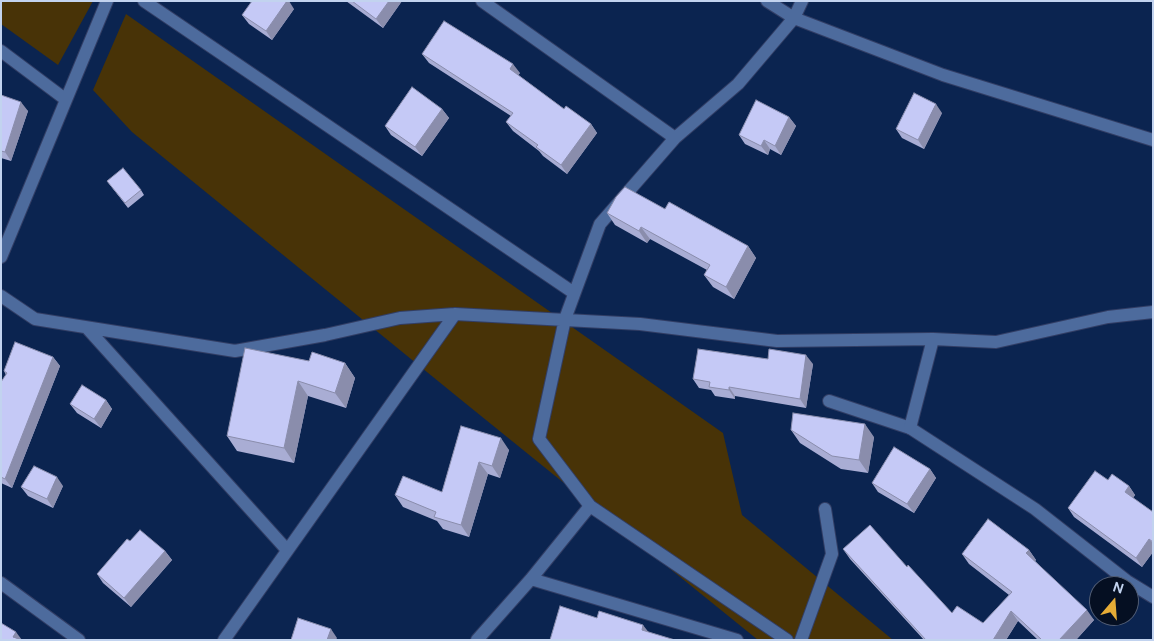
<!DOCTYPE html>
<style>
body{margin:0}
#map{position:relative;width:1154px;height:641px;overflow:hidden;background:#0b2450;font-family:"DM Sans",sans-serif}
canvas{display:block}
.frame{position:absolute;inset:0;border:2px solid #c2d3ef;pointer-events:none}
.north{position:absolute;left:1089px;top:576px;width:50px;height:50px;box-sizing:border-box;background:#050f22;border:1px solid #515d74;border-radius:50%;rotate:18deg;font-size:14px;font-weight:700;line-height:20px;text-align:center;color:#c2d3ef}
.north::after{content:'';display:block;margin:auto;width:18px;height:22px;background:#e6ac36;clip-path:polygon(50% 0,100% 100%,50% 72%,0 100%)}
</style>
<div id="map">
<canvas width="1154" height="641"></canvas>
<div class="frame"></div>
<div class="north">N</div>
</div>
<script>
const g = document.querySelector('canvas').getContext('2d');
g.lineJoin = 'round';
function paint(path, color) { g.fillStyle = color; g.fill(path, 'evenodd'); }
const toPath = rows => new Path2D(rows.map(r => 'M' + r).join(''));
function stroke(path, color, width, dash) { g.strokeStyle = color; g.lineWidth = width; g.lineCap = dash ? 'butt' : 'round'; g.setLineDash(dash || []); g.stroke(path); }
paint(toPath([
 [1,1,93,1,58,65,1,24],
 [126,14,723,433,742,515,893,640,758,640,465,403,132,132,93,90]
]), '#483307');
const service = toPath([
 [829,401,910,428]
]);
const minor = toPath([
 [144,1,574,293],
 [482,1,675,138],
 [767,1,794,18,943,75,1153,140],
 [1,51,65,99],
 [1,257,107,1],
 [1,296,35,319,235,351,325,335,400,318,455,314,640,324,777,341,933,339,996,342,1108,317,1153,312],
 [87,328,287,550],
 [933,339,910,428,1035,509,1127,581,1153,597],
 [531,579,737,640],
 [1,583,79,640],
 [224,640,455,314],
 [477,640,531,579,590,506],
 [787,640,590,506,539,439,565,319,600,224,675,138,738,84,794,18,802,1],
 [801,640,832,554,825,509]
]);
stroke(service, '#323e65', 14);
stroke(minor, '#323e65', 14);
stroke(service, '#4d6b9d', 12);
stroke(minor, '#4d6b9d', 12);
paint(toPath([
 [346,1,402,1,383,28],
 [294,9,272,40,249,24,242,15],
 [422,54,520,73,518,75,564,109,591,124,597,133,567,174,543,156,539,151,513,131,506,122,511,116,429,63],
 [1,95,28,111,11,161,1,158],
 [442,109,449,118,422,156,391,135,385,126],
 [942,113,924,149,902,138,896,129],
 [789,117,796,126,781,155,770,149,768,155,745,144,739,135],
 [107,181,141,190,144,195,128,208],
 [665,209,748,246,756,258,734,299,713,287,704,275,707,270,650,239,647,243,615,225,607,213],
 [53,357,60,366,12,488,1,483,1,382,6,375,4,371],
 [768,359,813,364,806,408,735,396,735,399,715,396,711,390,699,388,693,379],
 [309,361,345,363,355,378,346,408,308,396,294,463,237,451,227,436],
 [106,400,112,409,101,428,77,413,70,404],
 [461,426,509,450,500,478,488,474,469,537,443,529,437,521,403,507,395,495,442,492],
 [791,430,874,437,868,473,841,469,800,443],
 [930,469,936,478,914,513,878,492,872,483],
 [1108,480,1129,486,1135,495,1133,498,1153,512,1153,552,1142,567,1074,517,1068,508],
 [63,486,53,508,28,496,21,487],
 [130,541,165,551,172,560,131,607,103,583,97,574],
 [843,549,907,567,952,613,983,623,1009,595,969,564,962,554,1029,550,1036,560,1035,561,1094,620,1076,640,1038,640,1018,621,1006,640,924,640,850,559]
]), '#a9add4');
paint(toPath([
 [287,1,289,1,294,9,272,40,266,31],
 [389,1,402,1,383,28,376,19],
 [513,64,520,73,516,78,510,69],
 [21,102,28,111,11,161,5,152],
 [936,104,942,113,924,149,918,140],
 [442,109,449,118,422,156,415,147],
 [789,117,796,126,781,155,775,146],
 [591,124,597,133,567,174,561,165],
 [764,140,770,149,768,155,761,146],
 [641,227,650,239,647,243,639,231],
 [748,246,756,258,734,299,726,287],
 [806,355,813,364,806,408,800,399],
 [53,357,60,366,12,488,5,479],
 [345,363,355,378,346,408,335,393],
 [298,381,308,396,294,463,284,448],
 [729,387,735,396,735,399,729,390],
 [106,400,112,409,101,428,94,419],
 [865,424,874,437,868,473,859,460],
 [501,438,509,450,500,478,492,466],
 [479,462,488,474,469,537,461,525],
 [930,469,936,478,914,513,907,504],
 [57,477,63,486,53,508,47,499],
 [1129,486,1135,495,1131,501,1125,492],
 [1149,539,1153,543,1153,552,1142,567,1136,558],
 [1029,550,1036,560,1033,563,1026,553],
 [165,551,172,560,131,607,124,598],
 [1087,610,1094,620,1076,640,1059,640],
 [1011,611,1018,621,1006,640,993,640],
 [643,625,650,634,642,630],
 [331,629,337,638,336,640,327,640],
 [16,632,22,640,13,637]
]), '#8a8dac');
const building = toPath([
 [252,1,287,1,266,31,242,15,252,1],
 [352,1,389,1,376,19,352,1],
 [444,21,513,64,510,69,564,109,566,106,591,124,561,165,536,147,538,145,506,122,513,113,422,54,444,21],
 [412,87,442,109,415,147,385,126,412,87],
 [914,93,936,104,918,140,896,129,914,93],
 [1,95,21,102,5,152,1,151,1,95],
 [756,100,789,117,775,146,764,140,761,146,739,135,756,100],
 [123,168,141,190,125,203,107,181,123,168],
 [625,187,665,209,669,202,748,246,726,287,704,275,710,265,641,227,639,231,607,213,616,197,625,187],
 [15,342,53,357,5,479,1,477,1,382,7,373,4,371,15,342],
 [245,348,309,361,312,352,345,363,335,393,298,381,284,448,227,436,245,348],
 [698,349,768,359,769,349,806,355,800,399,729,387,729,390,709,387,710,382,693,379,698,349],
 [82,385,106,400,94,419,70,404,82,385],
 [793,413,865,424,859,460,832,456,791,430,793,413],
 [461,426,501,438,492,466,479,462,461,525,434,517,436,512,395,495,403,476,442,492,461,426],
 [894,447,930,469,907,504,872,483,894,447],
 [34,466,57,477,47,499,21,487,34,466],
 [1095,471,1108,480,1112,474,1129,486,1125,492,1153,512,1153,542,1149,539,1136,558,1068,508,1095,471],
 [988,519,1029,550,1026,553,1087,610,1059,640,1042,640,1011,611,993,640,926,640,843,549,870,525,907,567,908,565,952,613,957,606,983,623,1012,592,962,554,988,519],
 [140,530,165,551,124,598,97,574,127,539,130,541,140,530],
 [560,606,597,618,599,611,643,625,642,630,675,640,550,640,560,606],
 [298,618,331,629,327,640,291,640,298,618],
 [1,623,16,632,13,637,22,640,1,640,1,623]
]);
paint(building, '#c5c9f6');
stroke(building, '#8a8dac', 1);
</script>
